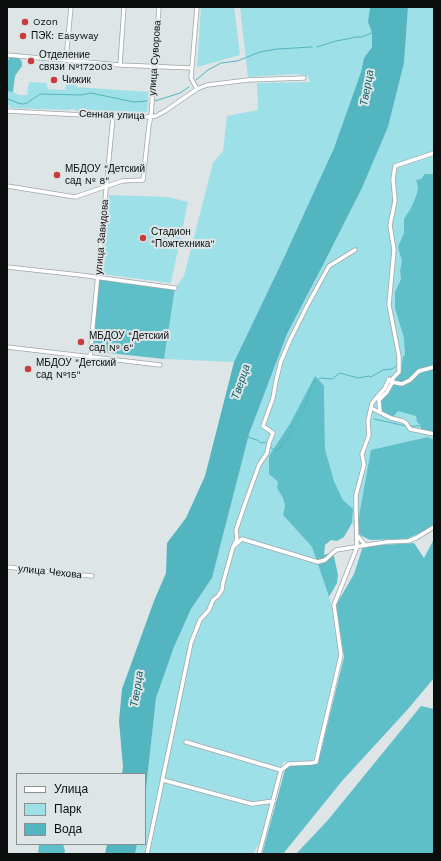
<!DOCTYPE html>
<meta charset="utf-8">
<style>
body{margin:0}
#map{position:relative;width:441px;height:861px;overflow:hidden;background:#dee5e6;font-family:"Work Sans",sans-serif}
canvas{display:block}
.frame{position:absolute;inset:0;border:8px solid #0b0d0d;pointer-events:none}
.legend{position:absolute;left:16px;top:773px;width:130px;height:72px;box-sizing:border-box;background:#dee5e6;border:1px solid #8a8f8f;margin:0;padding:5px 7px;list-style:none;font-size:12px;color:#0b0d0d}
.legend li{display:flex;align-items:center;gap:8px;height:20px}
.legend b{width:20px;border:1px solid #8a8f8f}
</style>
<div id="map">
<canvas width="441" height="861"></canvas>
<div class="frame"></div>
<ul class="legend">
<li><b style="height:5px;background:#fff"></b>Улица</li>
<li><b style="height:11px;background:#9ee0e7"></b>Парк</li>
<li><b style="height:11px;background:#52b5bf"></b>Вода</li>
</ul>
</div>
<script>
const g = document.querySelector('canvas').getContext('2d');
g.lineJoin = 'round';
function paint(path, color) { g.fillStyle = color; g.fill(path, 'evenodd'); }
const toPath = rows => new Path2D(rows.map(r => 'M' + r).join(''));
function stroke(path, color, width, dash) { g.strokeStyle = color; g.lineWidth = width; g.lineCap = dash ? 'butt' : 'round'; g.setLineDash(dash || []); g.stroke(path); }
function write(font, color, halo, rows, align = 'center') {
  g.font = font + ' "Work Sans",sans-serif'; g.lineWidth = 4; g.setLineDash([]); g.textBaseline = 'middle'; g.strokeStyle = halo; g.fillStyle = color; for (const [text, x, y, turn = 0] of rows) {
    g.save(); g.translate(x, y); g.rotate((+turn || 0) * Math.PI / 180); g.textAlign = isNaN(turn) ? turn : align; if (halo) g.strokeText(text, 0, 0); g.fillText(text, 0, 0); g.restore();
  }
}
paint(toPath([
 [201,7,234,7,240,55,197,67],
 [240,7,370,7,368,22,372,33,372,47,364,58,361,72,334,148,281,264,234,362,164,359,175,288,184,276,213,163,223,151,227,116,258,110,257,83,310,82,308,76,297,74,248,77],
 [408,7,434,7,434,228,400,271,401,279,395,292,395,308,434,410,434,440,428,437,409,442,356,533,352,523,353,509,343,500,334,481,325,449,324,386,291,422,269,456,269,474,278,482,277,488,283,498,285,506,283,515,312,547,332,606,339,654,330,696,313,762,283,762,264,834,253,854,135,854,137,844,145,844,145,798,156,698,174,647,191,609,212,578,249,434,287,334,325,261,362,188,388,127,404,63],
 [76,81,76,87,149,92,147,112,139,115,76,111,74,109,71,109,69,110,11,108,7,104,7,91,13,92,19,95,27,95,29,82,46,83,48,89,65,90,66,84],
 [109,195,168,197,188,202,171,283,101,274]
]), '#9ee0e7');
paint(toPath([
 [9,58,19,58,22,62,22,66,15,76,13,92,7,91,7,63],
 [425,174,434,174,434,432,421,429,421,426,417,422,416,416,398,411,393,417,384,413,380,407,380,400,394,384,395,377,401,370,403,357,405,355,404,338,395,308,395,292,401,279,400,271,402,261,398,247,404,233,404,219,411,208,417,194,418,187,416,180,421,179],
 [98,277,175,288,164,359,91,351],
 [315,376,324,386,325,449,334,481,343,500,353,509,352,523,344,537,337,541,331,540,325,545,324,555,333,552,338,575,337,583,329,597,312,547,283,515,285,506,283,498,277,488,278,482,269,474,269,456,291,422],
 [428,437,434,440,434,524,426,530,407,539,370,540,356,533,371,450],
 [434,539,434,678,408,709,342,781,283,854,262,854,286,766,318,763,344,657,336,605,354,574,363,546,414,543,424,558],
 [421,706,434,709,434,854,296,854,328,820],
 [39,844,63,844,65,851,64,854,38,854]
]), '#5ebfc9');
paint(toPath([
 [370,7,408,7,404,63,388,127,362,188,325,261,287,334,249,434,212,578,191,609,174,647,156,698,145,798,145,774,122,774,123,767,119,721,122,689,154,601,166,573,167,543,186,518,205,476,234,362,281,264,334,148,361,72,364,58,372,47,372,33,368,22],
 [107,844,137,844,135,854,105,854]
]), '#52b5bf');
stroke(toPath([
 [317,47,336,41,352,38,354,37,362,37,372,33],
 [196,80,208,70,221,63,237,61,260,52,277,49,312,47],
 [8,99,18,103,23,104,27,103,40,94,81,95,91,93,134,102,147,101],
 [155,101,180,93,189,87],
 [374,419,406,426],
 [411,426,420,426],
 [248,437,257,440,261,443,265,442,267,444],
 [269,446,273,449,276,450,282,446,283,442,287,440,291,432,292,425,302,413,314,381,321,378,332,379,340,373,358,378,369,376,371,377,383,370,392,369,396,366]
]), '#52b5bf', 1);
const minor = toPath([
 [7,55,120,65,191,68],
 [66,59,71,7],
 [120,65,124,7],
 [197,89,191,78,197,7],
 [7,111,140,118,156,116,165,111,197,89,207,85,248,80,304,78],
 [434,153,395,166,393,179,395,201,390,225,394,250,389,305,399,356,399,372,393,378,392,382,402,384,410,380,419,371,434,367],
 [7,186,75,197,122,181,143,180,149,125,151,116,159,7],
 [7,267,80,275,175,288],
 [7,347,160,365],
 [90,357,113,117],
 [380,412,379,400,387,392,392,383,389,379,385,388,372,403,371,408,391,418,403,421,406,423,410,429,434,434],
 [357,535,365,545],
 [234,545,237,539,236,530,246,501,259,465,267,453,269,443,273,433,263,426,273,398,276,381,281,361,290,340,307,306,329,266,355,250],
 [7,567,92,576],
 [186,742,281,770,289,764,311,763,316,762,341,655,334,605,357,547,356,509,356,495,364,465,362,454,369,435,368,421,371,408],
 [163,780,252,804,274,801],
 [147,854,191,643,200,620,209,610,213,600,218,596,222,590,223,583,233,547,242,539,318,562,325,560,336,550,386,542,408,541,416,538,434,527],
 [259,854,281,770]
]);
stroke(minor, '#a0a6a7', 5);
stroke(minor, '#fff', 3.5);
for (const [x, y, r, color] of [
 [25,22,4,"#ca3b3c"],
 [23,36,4,"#ca3b3c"],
 [31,61,4,"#ca3b3c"],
 [54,80,4,"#ca3b3c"],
 [57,175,4,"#ca3b3c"],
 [143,238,4,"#ca3b3c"],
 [81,342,4,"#ca3b3c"],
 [28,369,4,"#ca3b3c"]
]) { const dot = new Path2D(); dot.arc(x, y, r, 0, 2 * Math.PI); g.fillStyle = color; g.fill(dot); stroke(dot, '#dee5e6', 1.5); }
write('10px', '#0b0d0d', '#dee5e6', [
 ["Ozon",33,22],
 ["ПЭК: Easyway",31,36],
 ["Отделение",39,55],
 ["связи №172003",39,67],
 ["Чижик",62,80],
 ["МБДОУ \"Детский",65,169],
 ["сад № 8\"",65,181],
 ["Стадион",151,232],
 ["\"Пожтехника\"",151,244],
 ["МБДОУ \"Детский",89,336],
 ["сад № 6\"",89,348],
 ["МБДОУ \"Детский",36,363],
 ["сад №15\"",36,375]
], 'left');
write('10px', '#0b0d0d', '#dee5e6', [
 ["улица Суворова",155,58,-86],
 ["Сенная улица",112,115,2],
 ["улица Завидова",102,237,-85],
 ["улица Чехова",50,572,6]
]);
write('italic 11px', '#0f626a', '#dee5e6', [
 ["Тверца",367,88,-80],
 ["Тверца",241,382,-71],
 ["Тверца",137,689,-81]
]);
</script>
